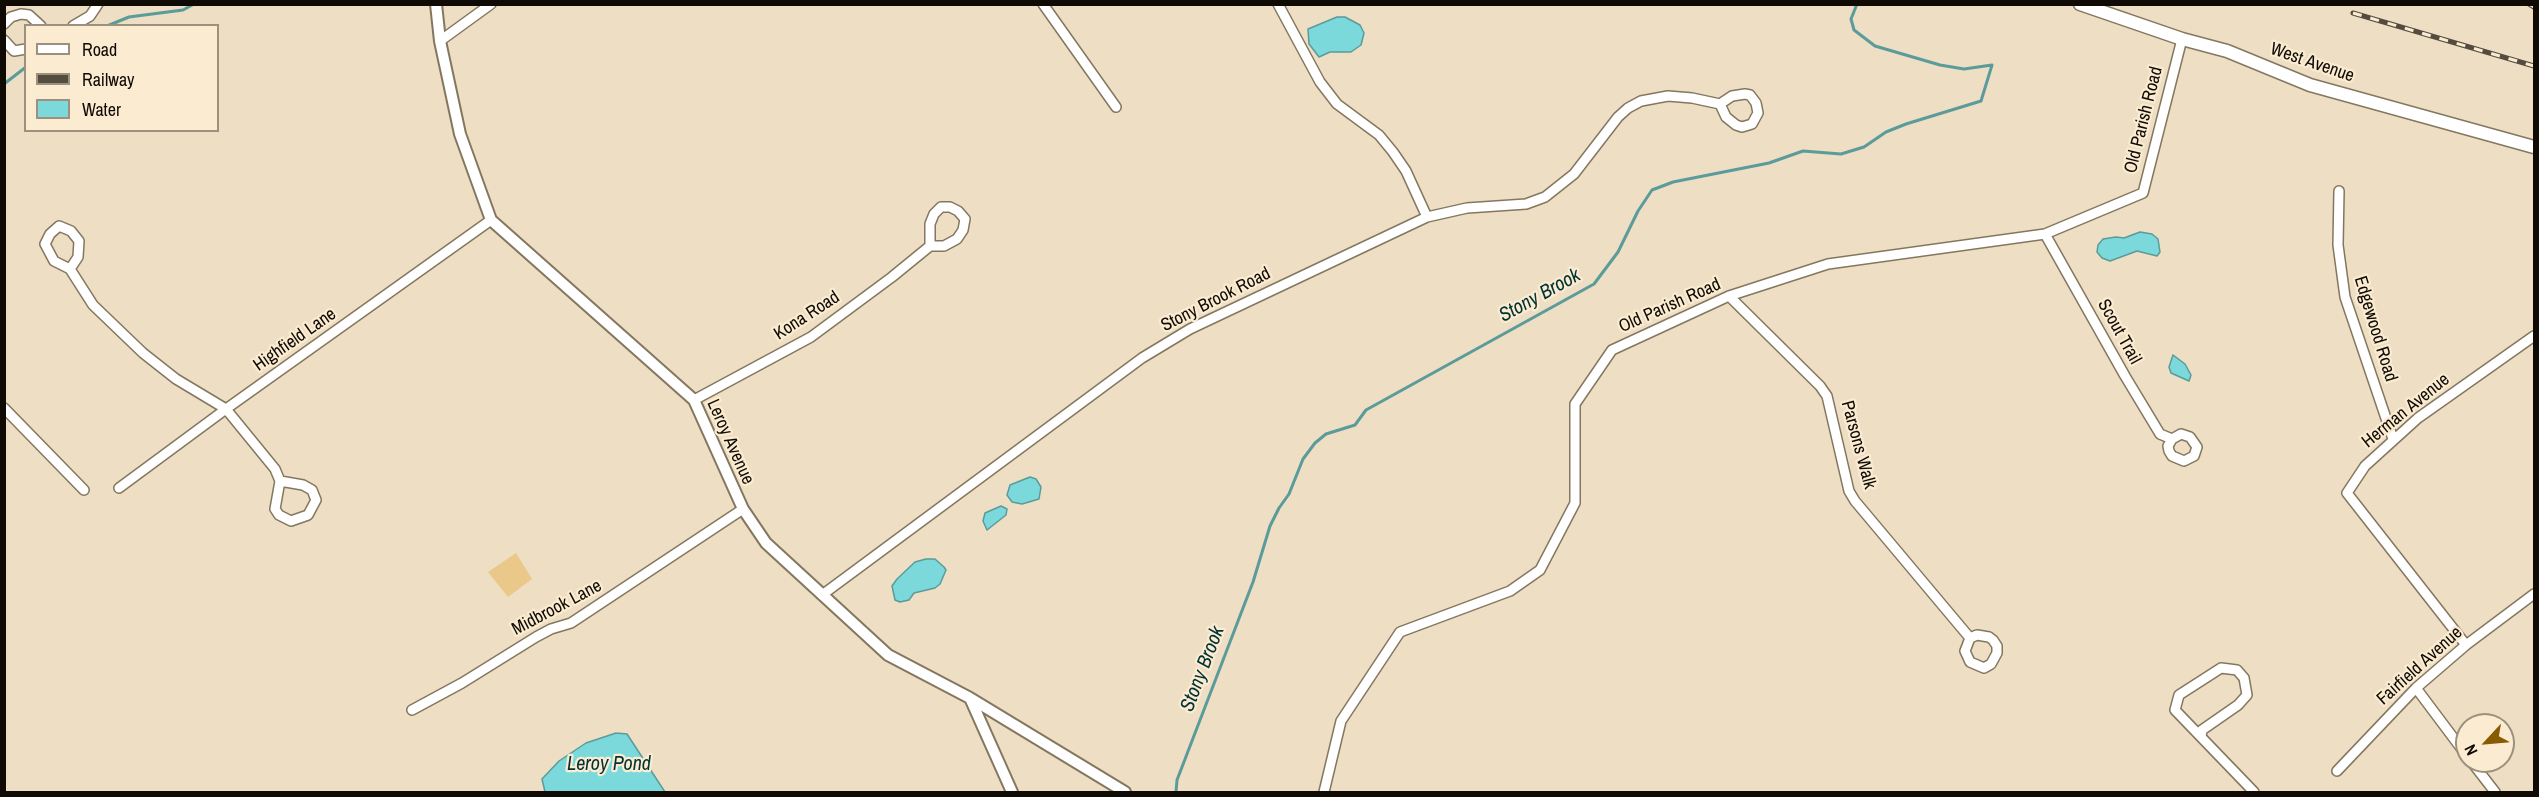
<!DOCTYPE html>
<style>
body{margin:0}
#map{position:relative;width:2539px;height:797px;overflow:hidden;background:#eddec4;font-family:"Archivo Narrow",sans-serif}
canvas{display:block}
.frame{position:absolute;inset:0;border:6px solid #0f0b04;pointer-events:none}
.legend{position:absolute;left:24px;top:24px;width:195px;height:108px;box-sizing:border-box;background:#faebd1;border:2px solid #9c917f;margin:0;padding:8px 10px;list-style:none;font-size:18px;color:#0f0b04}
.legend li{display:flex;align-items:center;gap:12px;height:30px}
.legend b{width:30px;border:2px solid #9c917f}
.north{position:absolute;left:2455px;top:713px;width:60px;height:60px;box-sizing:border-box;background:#faebd1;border:2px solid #9c917f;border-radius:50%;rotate:244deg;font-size:16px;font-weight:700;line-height:24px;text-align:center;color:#0f0b04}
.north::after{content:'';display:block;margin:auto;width:21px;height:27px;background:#8a5a00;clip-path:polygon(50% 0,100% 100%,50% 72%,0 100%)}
</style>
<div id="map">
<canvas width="2539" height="797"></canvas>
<div class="frame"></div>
<ul class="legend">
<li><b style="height:8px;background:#fff"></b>Road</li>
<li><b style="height:8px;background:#544c3f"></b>Railway</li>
<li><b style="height:16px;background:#7bd9db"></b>Water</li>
</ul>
<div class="north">N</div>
</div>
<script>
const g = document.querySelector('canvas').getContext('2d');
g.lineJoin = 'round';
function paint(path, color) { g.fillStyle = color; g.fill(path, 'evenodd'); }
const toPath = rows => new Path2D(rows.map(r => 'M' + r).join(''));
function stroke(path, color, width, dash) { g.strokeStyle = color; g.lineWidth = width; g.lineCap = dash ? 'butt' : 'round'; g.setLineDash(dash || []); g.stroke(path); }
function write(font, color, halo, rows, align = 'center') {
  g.font = font + ' "Archivo Narrow",sans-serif'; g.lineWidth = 4.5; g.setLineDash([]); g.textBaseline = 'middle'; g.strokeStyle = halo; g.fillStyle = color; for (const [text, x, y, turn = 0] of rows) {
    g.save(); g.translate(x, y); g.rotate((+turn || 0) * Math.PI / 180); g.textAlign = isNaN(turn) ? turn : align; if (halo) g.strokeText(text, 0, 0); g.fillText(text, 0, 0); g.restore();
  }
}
paint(toPath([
 [516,553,532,579,508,597,488,572]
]), '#eac889');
const water = toPath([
 [1337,17,1345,17,1360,25,1364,33,1361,45,1351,52,1330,52,1319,57,1309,44,1308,29,1337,17],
 [2140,232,2152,234,2158,239,2160,252,2157,256,2137,251,2110,261,2102,258,2097,252,2098,245,2103,239,2116,237,2124,238,2140,232],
 [2173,355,2185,364,2191,375,2189,381,2171,373,2169,367,2173,355],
 [1030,477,1036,479,1041,487,1039,499,1022,504,1012,502,1007,495,1010,485,1030,477],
 [1001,506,1007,509,1006,515,987,530,983,521,985,513,1001,506],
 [926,559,935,559,944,567,946,570,940,584,935,588,914,593,909,600,900,602,895,600,892,586,897,579,915,562,926,559],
 [616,733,627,734,665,792,545,792,542,779,559,761,586,743,616,733]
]);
paint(water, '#7bd9db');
stroke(water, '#5b9b9a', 1.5);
stroke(toPath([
 [107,26,129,17,183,10,194,4],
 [4,84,26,67],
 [1176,792,1177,780,1253,582,1270,526,1279,508,1289,494,1303,459,1315,443,1326,434,1355,425,1366,410,1594,284,1618,252,1638,211,1652,190,1673,182,1769,163,1803,151,1841,154,1864,147,1886,132,1906,124,1981,101,1992,65,1964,69,1940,65,1875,46,1854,30,1851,19,1857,4]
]), '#5b9b9a', 3);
const minor = toPath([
 [1043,4,1116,107],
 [1278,4,1320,82,1337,104,1379,135,1393,152,1406,171,1427,217],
 [4,24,11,17,21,14,29,15,41,26],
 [73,26,90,16,98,4],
 [4,40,14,51,26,49],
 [440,41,491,4],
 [2339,191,2338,245,2345,297,2393,439],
 [2045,234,2125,376,2160,434,2172,439,2181,434,2190,437,2197,447,2194,456,2184,461,2172,456,2169,451,2168,446,2172,439],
 [70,269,78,257,79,241,71,231,59,226,50,234,45,244,54,261,70,269,93,305,143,353,176,379,226,409,275,469,280,481,303,485,312,490,316,500,308,515,291,521,279,515,275,509,280,481],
 [1729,296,1820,386,1827,396,1849,491,1855,501,1970,638,1977,635,1989,637,1993,640,1997,646,1997,653,1991,664,1984,668,1970,662,1965,651,1970,638],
 [694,400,811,337,892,277,930,246,930,224,934,214,941,207,950,207,958,211,965,219,963,230,957,239,944,246,930,246],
 [4,408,84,490],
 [119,488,226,409,491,220],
 [822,595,1142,358,1190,329,1427,217,1467,208,1526,204,1545,197,1574,174,1618,117,1628,108,1641,101,1668,96,1692,98,1720,104,1732,96,1745,94,1750,95,1756,103,1758,113,1752,124,1742,127,1736,125,1726,117,1720,104],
 [2466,645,2347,493,2365,466,2418,418,2534,336],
 [2416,688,2467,756],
 [412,710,462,683,536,637,551,629,571,623,743,509],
 [2201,737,2175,710,2179,695,2221,668,2237,670,2244,678,2247,695,2238,705,2202,730,2201,737,2254,792],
 [2471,761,2495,792],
 [2337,771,2416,688,2466,645,2534,594],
 [1324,792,1341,721,1400,632,1510,591,1540,570,1575,503,1575,404,1612,350,1729,296,1828,264,2045,234,2143,193,2182,39]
]);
const tertiary = toPath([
 [436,4,440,41,460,134,491,220,694,400,743,509,766,543,888,655,970,698,1125,792],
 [970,698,1012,792]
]);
const secondary = toPath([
 [2080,4,2182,39,2227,51,2310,85,2534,147]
]);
stroke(minor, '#84775f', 12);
stroke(tertiary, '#84775f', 14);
stroke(secondary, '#84775f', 15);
stroke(minor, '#fff', 9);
stroke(tertiary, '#fff', 10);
stroke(secondary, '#fff', 12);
const rail = toPath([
 [2529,4,2534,7],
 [2353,13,2534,66]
]);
stroke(rail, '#544c3f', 5);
stroke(rail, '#faebd1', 3, [9]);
write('18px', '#0f0b04', '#faebd1', [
 ["West Avenue",2312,63,19],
 ["Old Parish Road",2144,120,-76],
 ["Stony Brook Road",1216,300,-27],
 ["Old Parish Road",1670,306,-24],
 ["Kona Road",807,316,-33],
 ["Edgewood Road",2375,329,73],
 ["Scout Trail",2119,332,61],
 ["Highfield Lane",295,340,-35],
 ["Herman Avenue",2406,411,-39],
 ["Leroy Avenue",730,442,66],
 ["Parsons Walk",1858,445,75],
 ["Midbrook Lane",557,608,-28],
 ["Fairfield Avenue",2420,666,-42]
]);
write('italic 20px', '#013233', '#faebd1', [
 ["Stony Brook",1540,296,-29],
 ["Stony Brook",1203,669,-69],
 ["Leroy Pond",609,765]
]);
</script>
